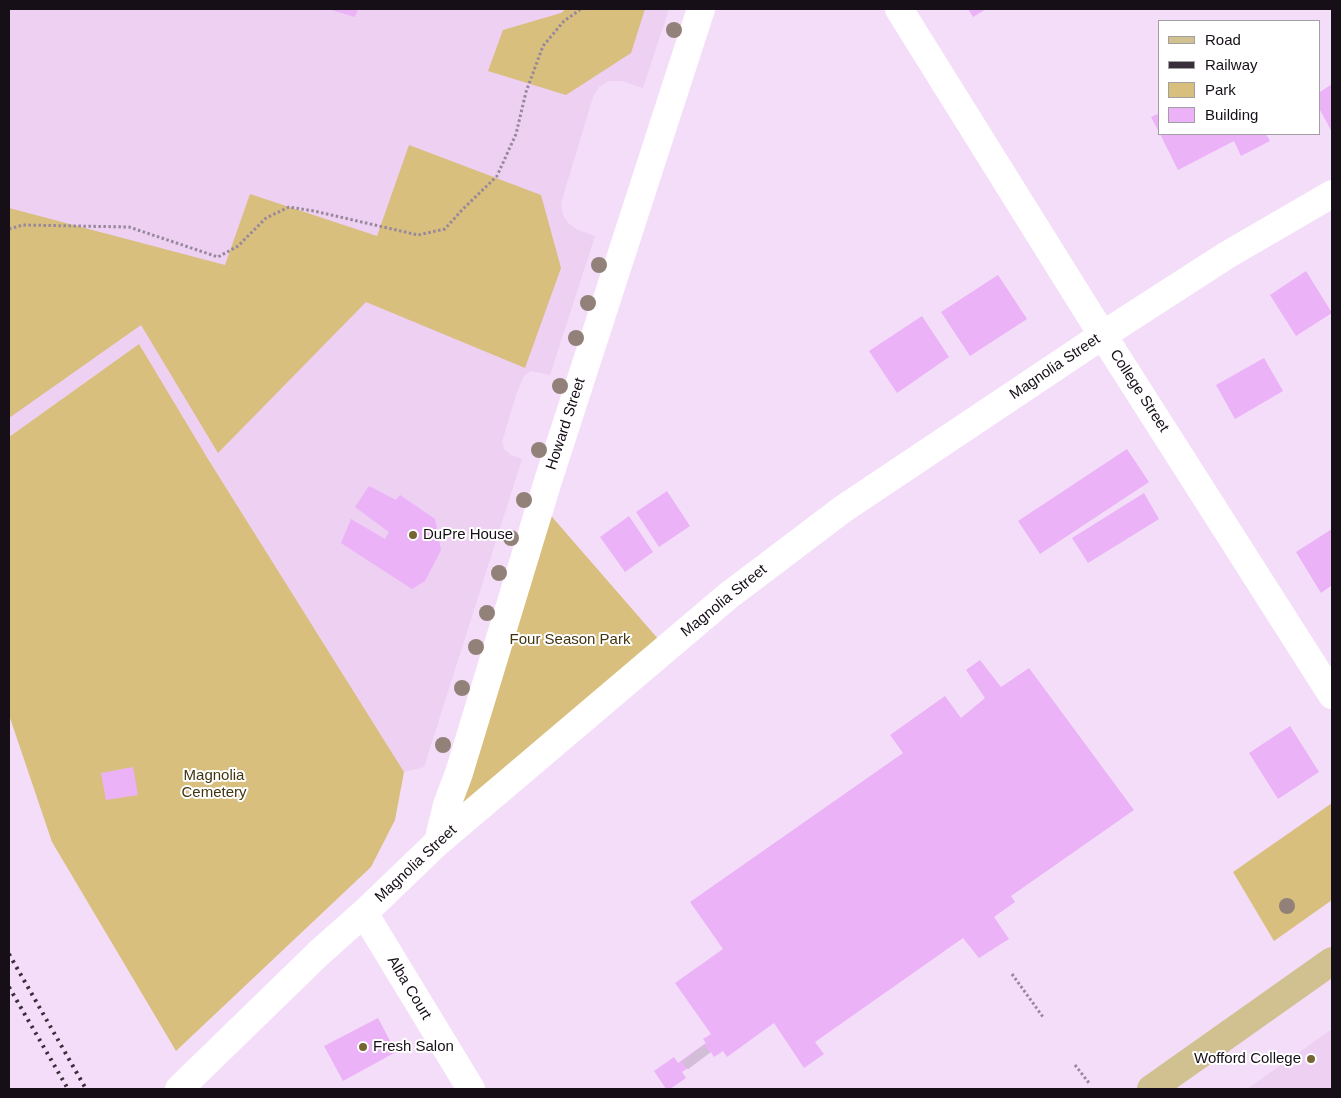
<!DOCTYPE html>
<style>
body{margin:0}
#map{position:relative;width:1341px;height:1098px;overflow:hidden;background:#f4ddf9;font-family:Helvetica,sans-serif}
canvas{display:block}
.frame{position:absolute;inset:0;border:10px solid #170f18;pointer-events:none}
.legend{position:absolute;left:1158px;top:20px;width:162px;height:115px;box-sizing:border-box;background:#fff;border:1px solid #a29fa3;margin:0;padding:6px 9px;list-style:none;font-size:15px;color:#170f18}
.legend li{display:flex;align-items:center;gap:10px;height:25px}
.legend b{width:25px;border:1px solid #a29fa3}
</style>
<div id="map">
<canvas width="1341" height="1098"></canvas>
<div class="frame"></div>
<ul class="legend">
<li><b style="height:6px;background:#d1c090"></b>Road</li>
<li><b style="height:6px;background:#392f3a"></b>Railway</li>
<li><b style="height:14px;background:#d8bf7e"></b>Park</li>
<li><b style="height:14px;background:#ebb2f7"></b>Building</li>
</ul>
</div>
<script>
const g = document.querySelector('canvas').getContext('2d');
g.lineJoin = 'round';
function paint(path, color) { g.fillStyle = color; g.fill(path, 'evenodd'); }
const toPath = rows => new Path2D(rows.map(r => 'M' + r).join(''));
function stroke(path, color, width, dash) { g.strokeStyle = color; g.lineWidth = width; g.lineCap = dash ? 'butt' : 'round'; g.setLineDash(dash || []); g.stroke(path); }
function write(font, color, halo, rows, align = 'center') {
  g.font = font + ' Helvetica,sans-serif'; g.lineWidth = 4; g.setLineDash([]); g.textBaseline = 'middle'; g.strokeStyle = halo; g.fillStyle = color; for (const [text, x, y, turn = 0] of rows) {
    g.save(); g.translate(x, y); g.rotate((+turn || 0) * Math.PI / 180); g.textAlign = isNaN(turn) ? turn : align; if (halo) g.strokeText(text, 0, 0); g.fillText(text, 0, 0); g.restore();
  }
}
paint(toPath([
 [9,9,669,9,643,88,622,81,608,81,599,87,593,97,561,203,563,215,569,224,578,230,595,236,550,375,531,371,524,376,517,392,502,442,504,449,511,455,522,459,424,767,404,772,208,459,139,344,9,437],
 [1332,1029,1332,1089,1247,1089]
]), '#edd0f2');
paint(toPath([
 [566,9,645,9,631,53,566,95,488,71,503,30,561,13],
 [409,145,541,195,561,268,525,368,366,302,218,453,141,325,9,418,9,208,225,265,250,194,377,236],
 [139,344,208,459,404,772,395,820,371,867,176,1051,52,842,9,715,9,437],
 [540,503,666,648,438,842],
 [1332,803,1332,900,1274,941,1233,872]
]), '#d8bf7e');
paint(toPath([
 [328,9,358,9,355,17],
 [968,9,986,9,973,17],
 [1332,84,1332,132,1320,110,1320,92],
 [1160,113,1160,134,1151,117],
 [1160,134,1266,134,1270,141,1241,156,1234,141,1178,170],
 [1306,271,1332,313,1296,336,1270,295],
 [998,275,1027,319,970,356,941,312],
 [922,316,949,357,897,393,869,351],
 [1264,358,1283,391,1235,419,1216,385],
 [1127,449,1149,482,1040,554,1018,521],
 [369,486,396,500,400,495,435,519,441,550,425,581,412,589,341,543,351,519,385,539,389,532,355,507],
 [667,491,690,526,659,547,636,512],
 [1144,493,1159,519,1088,563,1072,538],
 [629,516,653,552,625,572,600,537],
 [1332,529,1332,585,1321,593,1296,552],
 [980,660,1001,687,1029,668,1134,810,1011,896,1015,902,994,917,1009,939,979,958,963,938,815,1042,824,1054,804,1068,774,1023,727,1057,723,1051,714,1057,711,1052,682,1072,686,1078,670,1089,666,1089,654,1071,674,1057,678,1063,706,1043,703,1039,711,1034,675,983,723,949,690,902,903,753,890,735,945,696,961,718,985,698,966,670],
 [1290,726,1319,772,1278,799,1249,753],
 [133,767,138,795,106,800,101,773],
 [378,1018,396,1052,343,1081,324,1046]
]), '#ebb2f7');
stroke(toPath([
 [693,1053,699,1061]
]), '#d3bed7', 28, [28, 14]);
stroke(toPath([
 [9,229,23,225,129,227,218,257,238,246,266,218,289,207,314,211,418,235,445,229,461,211,497,176,516,134,526,92,543,46,564,21,581,9],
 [1012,974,1043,1017],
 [1075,1065,1089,1083]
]), '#98889c', 3, [2.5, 2.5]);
stroke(toPath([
 [899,9,1088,312,1332,695],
 [438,842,447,805,459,773,547,484,701,9],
 [364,913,471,1089],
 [179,1089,320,952,364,913,438,842,728,596,843,509,1103,335,1227,255,1332,194]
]), '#fff', 28);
stroke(toPath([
 [1151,1089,1332,961]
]), '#d1c090', 28);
stroke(toPath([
 [9,954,86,1089],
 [9,987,68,1089]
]), '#392f3a', 4, [2.5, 5]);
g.fillStyle = '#928178';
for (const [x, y] of [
 [674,30],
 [599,265],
 [588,303],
 [576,338],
 [560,386],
 [539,450],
 [524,500],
 [511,538],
 [499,573],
 [487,613],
 [476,647],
 [462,688],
 [443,745],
 [1287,906]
]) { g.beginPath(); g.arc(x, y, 8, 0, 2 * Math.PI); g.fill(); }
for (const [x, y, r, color] of [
 [413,535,5,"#776433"],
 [363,1047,5,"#776433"],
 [1311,1059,5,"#776433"]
]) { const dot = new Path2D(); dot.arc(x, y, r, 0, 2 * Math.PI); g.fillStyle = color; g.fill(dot); stroke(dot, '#fff', 2); }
write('15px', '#170f18', '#fff', [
 ["Magnolia Street",1055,367,-34],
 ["College Street",1139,391,57],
 ["Howard Street",566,424,-72],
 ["Magnolia Street",724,601,-39],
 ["Magnolia Street",416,864,-43],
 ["Alba Court",409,988,59]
]);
write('15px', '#170f18', '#fff', [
 ["DuPre House",423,535],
 ["Fresh Salon",373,1047],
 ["Wofford College",1301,1059,"right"]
], 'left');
write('15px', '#42350f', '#fff', [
 ["Four Season Park",570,640],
 ["Magnolia",214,776],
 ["Cemetery",214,793]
]);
</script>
